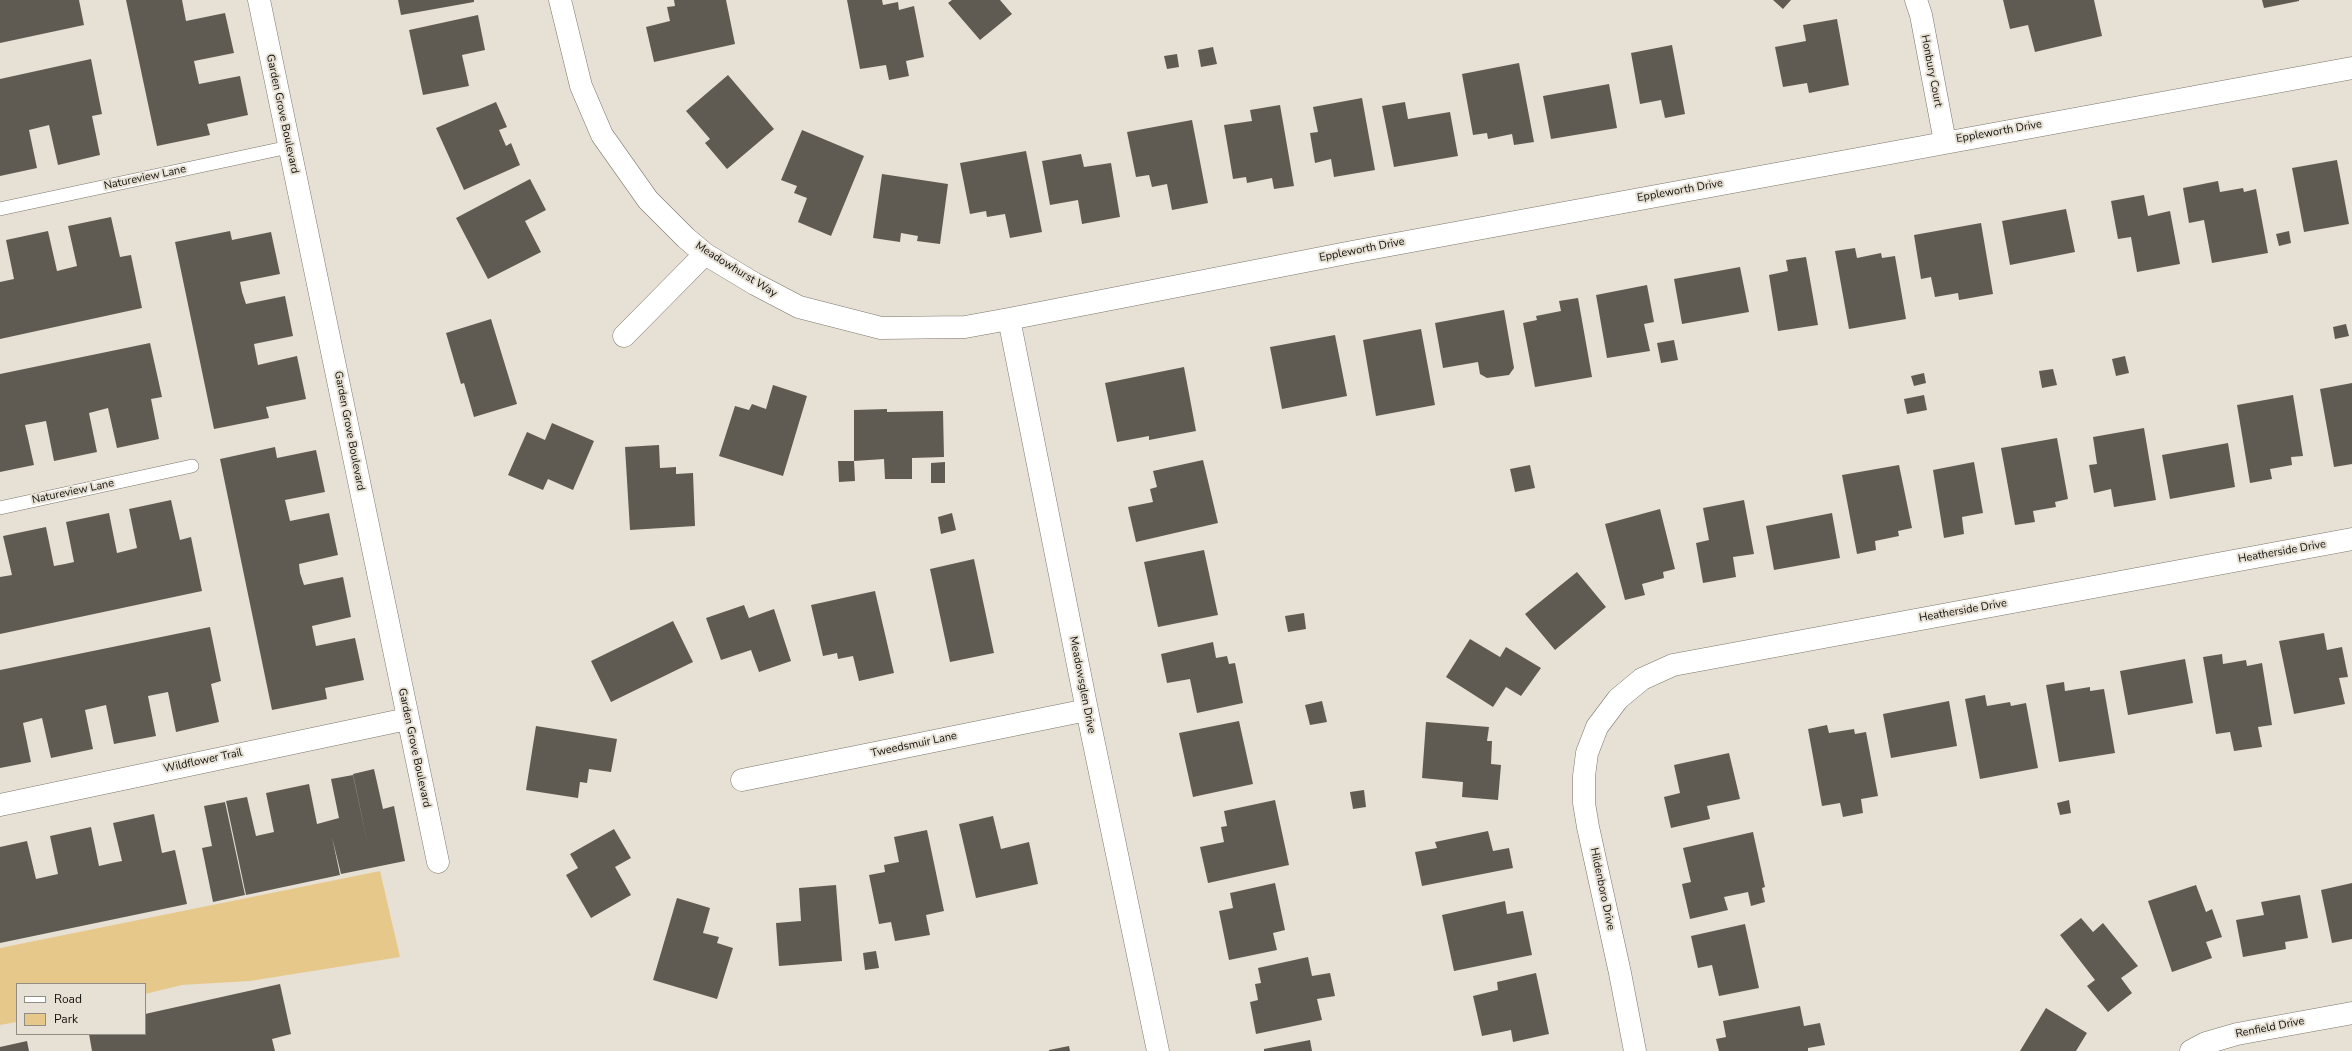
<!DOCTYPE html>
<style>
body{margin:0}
#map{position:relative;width:2352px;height:1051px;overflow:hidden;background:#e7e1d5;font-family:"Nunito Sans",sans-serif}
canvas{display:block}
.legend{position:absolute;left:16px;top:983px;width:130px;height:52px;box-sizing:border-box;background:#e7e1d5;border:1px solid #918d84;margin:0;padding:5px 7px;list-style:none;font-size:12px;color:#100e0a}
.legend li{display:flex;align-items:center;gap:8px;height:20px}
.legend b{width:20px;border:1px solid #918d84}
</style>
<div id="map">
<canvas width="2352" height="1051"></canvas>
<ul class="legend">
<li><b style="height:5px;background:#fff"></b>Road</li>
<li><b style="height:11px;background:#e7c88b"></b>Park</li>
</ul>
</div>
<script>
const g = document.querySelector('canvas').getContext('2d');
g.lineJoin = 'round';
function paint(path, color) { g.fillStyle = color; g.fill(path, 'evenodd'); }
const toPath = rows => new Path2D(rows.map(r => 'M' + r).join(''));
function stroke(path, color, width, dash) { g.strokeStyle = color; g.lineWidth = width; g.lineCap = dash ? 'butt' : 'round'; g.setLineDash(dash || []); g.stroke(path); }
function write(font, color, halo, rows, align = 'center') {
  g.font = font + ' "Nunito Sans",sans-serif'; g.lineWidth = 4; g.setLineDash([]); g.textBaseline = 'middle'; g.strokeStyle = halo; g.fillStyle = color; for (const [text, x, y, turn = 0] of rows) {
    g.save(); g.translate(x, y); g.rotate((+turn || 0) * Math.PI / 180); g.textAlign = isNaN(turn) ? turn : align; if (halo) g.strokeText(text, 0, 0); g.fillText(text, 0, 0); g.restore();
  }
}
paint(toPath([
 [380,871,400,957,250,981,182,985,145,994,145,984,17,984,17,1022,0,1025,0,948]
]), '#e7c88b');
paint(toPath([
 [0,0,79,0,84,25,0,43],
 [126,0,182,0,186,21,225,13,234,53,194,61,199,84,240,76,248,115,207,124,210,135,157,146],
 [398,0,474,0,474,2,401,15],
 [674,0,726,0,735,44,654,62,646,27,670,21,667,7,675,6],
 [847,0,882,0,883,5,898,2,899,10,914,6,924,57,906,61,909,76,889,80,886,65,860,69],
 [952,0,1000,0,1012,14,980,40,948,3],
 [1773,0,1791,0,1783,9],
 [2003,0,2094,0,2102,36,2035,52,2028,25,2010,29],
 [2262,0,2299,0,2299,1,2264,8],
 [478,15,485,50,462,55,469,86,423,95,409,30],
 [1837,19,1849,85,1809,93,1807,83,1783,87,1775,47,1806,41,1803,25],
 [1672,45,1685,114,1665,118,1661,100,1640,104,1631,53],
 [1213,47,1217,64,1201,67,1198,50],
 [1177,54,1179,67,1167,69,1164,56],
 [91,59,102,114,92,116,100,155,58,165,49,125,29,130,37,168,0,176,0,79],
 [1519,63,1534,142,1514,145,1512,134,1488,139,1487,133,1473,135,1462,74],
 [728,75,774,129,727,169,705,143,710,139,686,111],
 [1609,84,1617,128,1551,139,1543,96],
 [1362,98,1375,170,1334,177,1331,159,1315,163,1310,133,1318,132,1313,107],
 [496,102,507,127,499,130,506,146,511,143,520,165,464,190,436,128],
 [1405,102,1408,119,1450,112,1458,156,1394,167,1382,106],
 [1280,105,1294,186,1274,189,1272,178,1247,183,1246,177,1233,179,1224,125,1252,121,1250,110],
 [1192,120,1208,203,1172,210,1167,184,1152,187,1149,175,1136,177,1127,132],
 [802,130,864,156,831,236,798,222,807,198,794,193,797,186,781,180],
 [1026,151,1042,232,1010,238,1005,214,987,217,986,211,970,214,960,163],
 [1081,154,1084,167,1111,163,1120,217,1082,224,1078,200,1050,205,1042,161],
 [2337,160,2349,224,2304,232,2292,168],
 [882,174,948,184,940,244,917,241,918,236,901,233,900,242,873,238],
 [530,179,546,210,525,221,541,252,488,279,456,218],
 [2218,181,2220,192,2243,188,2244,192,2256,189,2268,253,2212,263,2204,220,2189,223,2183,188],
 [2144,195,2148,216,2170,211,2180,264,2137,272,2131,237,2118,239,2111,201],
 [2066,209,2075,252,2010,265,2002,221],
 [111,217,120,257,131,255,142,308,0,339,0,282,14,279,6,240,48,231,57,271,77,266,68,226],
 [1981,223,1993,294,1959,300,1958,293,1935,297,1931,277,1921,279,1914,235],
 [230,231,232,240,271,232,280,274,240,282,242,292,246,304,285,296,293,336,254,344,258,365,297,356,306,399,266,407,269,418,214,429,175,242],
 [2289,231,2291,243,2279,246,2276,234],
 [1855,248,1857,258,1881,253,1882,258,1895,256,1906,319,1849,329,1835,251],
 [1806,257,1818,325,1778,331,1769,275,1788,271,1786,260],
 [1740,267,1749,312,1682,324,1674,279],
 [1647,285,1654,322,1644,324,1650,351,1607,358,1596,295],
 [1578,298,1592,377,1535,387,1523,323,1537,320,1536,316,1561,311,1559,301],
 [1504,310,1514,368,1509,375,1487,378,1480,374,1478,362,1443,368,1435,323],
 [491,319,517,404,474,417,464,383,461,384,446,333],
 [2346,324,2349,336,2335,339,2333,327],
 [1421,329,1435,405,1376,416,1363,340],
 [1335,335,1347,396,1282,409,1270,347],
 [1674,340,1678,360,1661,363,1657,343],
 [150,343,162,397,151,399,159,439,117,448,108,408,89,413,97,452,54,461,46,421,25,425,34,465,0,472,0,374],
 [2125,356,2129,373,2116,376,2112,359],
 [1184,367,1196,431,1149,440,1149,436,1117,442,1105,383],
 [2053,369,2057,385,2042,388,2039,371],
 [1924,373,1926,383,1914,386,1911,376],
 [2352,383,2352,464,2334,467,2320,389],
 [773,385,807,396,783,476,719,456,735,406,749,410,752,404,766,409],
 [1924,395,1927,410,1907,414,1904,399],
 [2293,395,2303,456,2291,457,2292,465,2270,469,2272,479,2250,483,2237,405],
 [887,409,887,412,943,411,944,457,912,458,912,479,885,479,884,459,854,461,855,481,839,482,838,461,854,461,854,410],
 [552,423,594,441,573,490,548,479,543,490,508,475,527,432,545,440],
 [2144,428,2156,500,2114,507,2111,489,2094,493,2089,465,2097,464,2093,437],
 [2057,438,2068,499,2055,502,2056,507,2033,511,2035,522,2015,525,2001,448],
 [2228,443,2235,487,2170,499,2162,455],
 [659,445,660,468,676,467,676,474,693,473,695,526,630,530,625,447],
 [275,447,277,458,316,450,325,492,285,500,290,521,329,513,338,555,299,564,300,573,304,585,343,577,351,617,312,626,316,646,355,638,364,680,325,688,327,699,272,710,220,459],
 [1203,460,1218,523,1136,542,1128,507,1153,502,1150,489,1157,487,1153,471],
 [945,462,945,483,931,483,931,463],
 [1974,462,1983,513,1962,517,1964,534,1944,538,1933,470],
 [1530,465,1535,488,1515,492,1510,469],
 [1899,465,1912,528,1898,531,1899,536,1875,541,1876,550,1857,554,1842,475],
 [171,500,180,540,191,537,202,591,0,634,0,577,12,575,3,536,46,527,54,566,65,564,74,562,66,522,109,513,117,553,137,548,129,509],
 [1744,500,1754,554,1733,557,1736,577,1703,583,1696,543,1709,540,1703,508],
 [1660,509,1675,569,1663,572,1664,578,1642,584,1645,595,1625,600,1605,524],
 [952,513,956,530,941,534,938,517],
 [1832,513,1840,558,1774,570,1766,526],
 [1204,550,1218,615,1158,627,1144,562],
 [974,559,994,653,950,662,930,569],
 [1577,572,1606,607,1555,650,1525,614],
 [875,591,894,673,859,681,853,656,838,659,837,653,823,656,811,605],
 [744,605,749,618,774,609,791,661,759,672,751,650,721,660,706,618],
 [1304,613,1306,629,1288,632,1285,616],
 [673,621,693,662,611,702,591,661],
 [210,627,221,681,211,684,219,722,176,732,168,692,148,696,156,736,114,744,106,705,85,710,93,749,51,758,42,718,23,723,31,762,0,768,0,670],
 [2324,633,2327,650,2342,647,2348,677,2339,678,2345,704,2294,714,2279,641],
 [1470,639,1500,657,1506,647,1541,668,1521,696,1506,687,1493,707,1446,677],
 [1213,642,1216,658,1227,656,1229,664,1235,663,1243,703,1197,713,1190,679,1167,683,1161,654],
 [2222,654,2223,664,2246,660,2247,666,2262,663,2272,725,2258,727,2262,747,2234,751,2230,732,2216,734,2203,657],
 [2185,659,2193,703,2128,715,2120,671],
 [2064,682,2065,691,2090,687,2090,691,2104,689,2115,753,2059,762,2046,685],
 [1985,695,1987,706,2010,702,2011,706,2026,703,2038,768,1980,779,1965,699],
 [1322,701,1327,722,1310,725,1305,705],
 [1949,701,1957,746,1891,758,1883,714],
 [1239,721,1253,784,1193,797,1179,733],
 [1426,722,1489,727,1487,741,1492,741,1491,764,1501,765,1498,800,1462,797,1463,782,1422,778],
 [1827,725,1829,733,1854,729,1855,734,1866,732,1878,796,1861,799,1863,813,1843,817,1840,803,1822,806,1808,729],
 [536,726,617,739,611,772,589,769,587,783,580,782,578,798,526,790],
 [1729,753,1740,799,1707,806,1710,819,1671,828,1664,797,1680,793,1674,765],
 [374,769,383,809,394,806,405,861,341,874,332,837,340,875,246,895,226,801,247,797,256,836,274,832,266,793,309,784,317,824,339,818,331,779,353,775,369,850,353,774],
 [1364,790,1366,807,1353,809,1350,792],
 [1275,800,1289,865,1208,883,1200,847,1224,842,1221,827,1227,826,1224,811],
 [2069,800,2071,813,2060,815,2057,803],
 [225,802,245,895,213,902,202,848,212,846,204,806],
 [154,814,162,853,175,850,187,904,0,943,0,847,27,841,36,879,58,874,50,836,91,827,99,866,112,863,122,861,113,823],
 [993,816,1001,849,1029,842,1038,884,976,898,959,824],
 [614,829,631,858,615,867,631,895,591,918,566,875,578,868,570,854],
 [927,830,944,911,926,915,930,935,895,941,891,922,879,924,869,875,885,872,884,865,899,862,894,837],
 [1488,831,1493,851,1509,848,1513,868,1422,886,1415,852,1437,848,1435,842],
 [1753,832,1765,887,1762,888,1765,902,1751,906,1748,892,1724,897,1728,910,1690,919,1682,884,1691,882,1683,848],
 [1275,883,1285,930,1273,933,1277,950,1229,960,1219,911,1233,908,1230,893],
 [2352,883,2352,939,2332,943,2321,890],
 [836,885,842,961,779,966,776,923,801,921,799,888],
 [2196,885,2206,912,2212,909,2222,937,2206,942,2212,958,2172,972,2148,901],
 [2300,895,2308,938,2285,942,2286,949,2243,957,2236,920,2264,915,2261,902],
 [677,898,710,908,703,933,719,937,717,943,733,948,717,999,653,980],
 [1505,901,1507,914,1523,911,1532,955,1454,971,1442,915],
 [2081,918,2093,932,2103,923,2138,966,2121,978,2132,993,2108,1012,2087,986,2095,980,2060,935],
 [1745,924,1759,988,1719,996,1712,965,1698,968,1691,936],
 [876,951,879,968,865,970,863,953],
 [1308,957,1312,976,1330,973,1335,996,1317,999,1322,1020,1256,1034,1250,1002,1258,1000,1255,984,1261,983,1258,968],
 [1536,973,1549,1034,1513,1042,1511,1030,1482,1036,1473,996,1498,990,1497,982],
 [280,984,291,1034,272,1039,275,1051,92,1051,89,1034,145,1034,145,1014],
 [1800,1006,1804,1026,1820,1023,1825,1045,1808,1048,1808,1051,1719,1051,1716,1039,1726,1037,1723,1021],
 [2046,1008,2087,1033,2076,1051,2020,1051],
 [1310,1040,1312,1051,1264,1051,1264,1049],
 [27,1041,29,1051,0,1051,0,1047],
 [1069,1046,1070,1051,1049,1051,1049,1050]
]), '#605b52');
const lane = toPath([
 [0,209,289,147],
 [0,508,192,466]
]);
const street = toPath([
 [259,0,438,862],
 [560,0,581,86,602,135,648,200,686,238,705,254,755,284,799,307,881,328,965,327,1009,319,1352,252,2352,68],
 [1916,0,1921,15,1945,142],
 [1009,319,1087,710,1158,1051],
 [624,336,705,254],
 [742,780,1087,710],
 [0,805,407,719],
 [1635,1051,1620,973,1588,827,1584,803,1584,776,1587,753,1597,727,1618,699,1642,679,1673,665,2352,539],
 [2191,1051,2206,1043,2237,1034,2352,1013]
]);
stroke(lane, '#7b766c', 14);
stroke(street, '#7b766c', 23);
stroke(lane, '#fff', 13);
stroke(street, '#fff', 22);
write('11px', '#100e0a', '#e7e1d5', [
 ["Honbury Court",1931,71,79],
 ["Garden Grove Boulevard",282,114,78],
 ["Eppleworth Drive",1999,132,-10],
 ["Natureview Lane",145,178,-12],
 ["Eppleworth Drive",1680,191,-10],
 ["Eppleworth Drive",1362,250,-11],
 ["Meadowhurst Way",736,270,32],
 ["Garden Grove Boulevard",349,431,79],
 ["Natureview Lane",73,492,-12],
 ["Heatherside Drive",2282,552,-10],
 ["Heatherside Drive",1963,611,-10],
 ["Meadowsglen Drive",1082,685,79],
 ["Tweedsmuir Lane",914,745,-12],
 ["Garden Grove Boulevard",414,748,78],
 ["Wildflower Trail",203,761,-12],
 ["Hildenboro Drive",1602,889,78],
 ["Renfield Drive",2270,1028,-11]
]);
</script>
